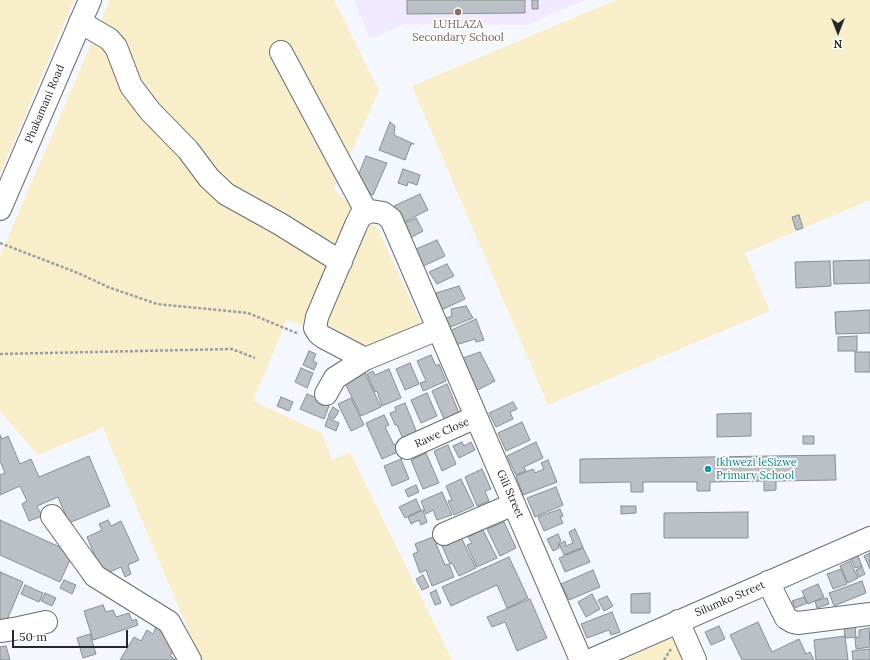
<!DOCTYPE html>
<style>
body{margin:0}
#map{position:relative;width:870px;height:660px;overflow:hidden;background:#f4f8fe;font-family:Lora,serif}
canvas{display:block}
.north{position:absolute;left:818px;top:12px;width:40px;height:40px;-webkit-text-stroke:3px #fff;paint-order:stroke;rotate:180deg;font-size:11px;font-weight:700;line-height:16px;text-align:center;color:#26282b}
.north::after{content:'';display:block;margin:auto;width:14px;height:18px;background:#26282b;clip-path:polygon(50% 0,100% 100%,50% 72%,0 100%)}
.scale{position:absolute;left:12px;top:630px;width:116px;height:18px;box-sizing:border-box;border:2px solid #26282b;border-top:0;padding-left:5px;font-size:12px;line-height:14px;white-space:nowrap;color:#26282b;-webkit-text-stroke:3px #fff;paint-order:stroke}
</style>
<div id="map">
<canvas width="870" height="660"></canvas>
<div class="north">N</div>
<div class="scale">50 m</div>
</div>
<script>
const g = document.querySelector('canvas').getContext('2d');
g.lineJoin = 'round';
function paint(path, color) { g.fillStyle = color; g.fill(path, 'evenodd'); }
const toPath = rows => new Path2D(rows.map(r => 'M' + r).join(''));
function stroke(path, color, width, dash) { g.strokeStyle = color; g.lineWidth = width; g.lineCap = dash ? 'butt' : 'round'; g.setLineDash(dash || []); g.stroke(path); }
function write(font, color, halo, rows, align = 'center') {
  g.font = font + ' Lora,serif'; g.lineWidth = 3.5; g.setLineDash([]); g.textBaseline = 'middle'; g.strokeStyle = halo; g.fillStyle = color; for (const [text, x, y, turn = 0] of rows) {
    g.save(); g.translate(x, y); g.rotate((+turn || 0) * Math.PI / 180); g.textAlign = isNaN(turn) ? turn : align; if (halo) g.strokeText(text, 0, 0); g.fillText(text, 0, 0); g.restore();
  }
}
paint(toPath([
 [354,0,585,0,526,25,404,24,370,39]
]), '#f1e9ff');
paint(toPath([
 [0,0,74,0,0,174],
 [110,0,334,0,379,91,334,190,378,229,421,323,365,348,287,320,253,401,322,433,332,460,350,452,452,660,201,660,103,428,38,455,0,411,0,256],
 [616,0,870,0,870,200,745,253,770,311,548,405,412,86],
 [673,634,684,660,615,660]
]), '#f8eec9');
const building = toPath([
 [407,0,525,0,525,13,407,14,407,0],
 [532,0,538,0,538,9,532,9,532,0],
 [390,122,395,126,394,135,414,144,411,144,405,160,379,150,390,122],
 [366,156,387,163,373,195,353,188,366,156],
 [403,169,420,175,417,185,408,182,407,186,398,183,403,169],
 [420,194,428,210,402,223,394,206,420,194],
 [799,215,803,228,796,230,792,217,799,215],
 [416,218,423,231,403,242,396,227,416,218],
 [437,240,445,256,417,269,409,252,437,240],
 [870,260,870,283,834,284,833,261,870,260],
 [830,261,831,286,796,288,795,262,830,261],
 [447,264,454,276,437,284,429,272,447,264],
 [459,286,465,299,437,312,436,293,459,286],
 [466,306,473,318,446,329,441,320,452,316,451,309,466,306],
 [870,310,870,333,836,334,835,312,870,310],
 [476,319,484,340,476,342,475,339,456,345,447,332,476,319],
 [857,336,857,351,838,351,838,337,857,336],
 [309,351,316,354,313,361,317,363,314,370,303,365,309,351],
 [480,352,495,381,472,393,452,362,480,352],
 [855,352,870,352,870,372,855,372,855,352],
 [431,355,436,366,439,364,446,381,423,391,420,383,426,381,417,361,431,355],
 [410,363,419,384,405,390,396,369,410,363],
 [301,368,313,373,307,388,295,382,301,368],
 [389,369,401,398,382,406,377,391,375,392,367,374,373,371,375,375,389,369],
 [365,373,381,407,361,416,345,383,365,373],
 [447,384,459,413,444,419,432,391,447,384],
 [427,393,437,416,421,423,411,400,427,393],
 [307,394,324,401,323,403,329,406,324,419,300,409,307,394],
 [281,397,293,402,289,411,277,406,281,397],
 [351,398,364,425,351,431,338,404,351,398],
 [513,402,517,409,510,412,513,419,496,427,489,413,513,402],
 [405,403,417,433,403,439,397,425,395,425,390,413,396,411,395,407,405,403],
 [333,407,339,411,334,419,328,416,333,407],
 [751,413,751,436,717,437,717,414,751,413],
 [384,415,389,425,385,427,394,445,399,442,402,450,382,459,366,423,384,415],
 [328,418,339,423,336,431,325,426,328,418],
 [522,422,530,440,506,451,498,433,522,422],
 [0,435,2,439,8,436,20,464,31,459,39,477,89,456,110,506,69,523,58,497,37,506,42,516,29,521,22,504,27,501,20,486,0,495,0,475,5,473,0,461,0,435],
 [803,436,814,436,814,444,803,444,803,436],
 [462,442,464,446,471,442,475,450,459,458,453,446,462,442],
 [536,442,543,458,524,467,526,471,516,475,507,456,536,442],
 [448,445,456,464,442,471,434,451,448,445],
 [426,453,439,483,423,489,411,460,426,453],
 [835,455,836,480,776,481,776,490,764,491,764,481,710,482,710,491,697,491,697,482,643,482,643,492,631,492,631,482,580,483,580,459,835,455],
 [401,459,409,479,392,486,384,466,401,459],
 [548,460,557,482,523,495,516,476,533,469,535,473,544,469,541,463,548,460],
 [482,469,491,489,485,491,489,501,477,506,465,477,482,469],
 [461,479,474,506,454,515,448,501,452,500,446,486,461,479],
 [416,485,419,492,408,497,405,490,416,485],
 [556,487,563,505,535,517,527,498,556,487],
 [442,492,452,515,437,520,433,510,426,514,421,501,442,492],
 [416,499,421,510,405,518,399,507,416,499],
 [621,506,636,506,636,513,621,514,621,506],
 [560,509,563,516,560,517,563,523,544,531,538,517,560,509],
 [423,510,427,522,421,525,419,520,411,524,408,517,423,510],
 [748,512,748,538,664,538,664,513,748,512],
 [0,520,73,553,60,582,0,555,0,520],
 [108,520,111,526,121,521,139,560,128,565,131,574,125,577,121,567,103,575,87,537,102,530,99,524,108,520],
 [504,522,516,548,500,556,487,529,504,522],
 [575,529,583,547,564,555,559,544,565,541,566,546,573,543,569,532,575,529],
 [483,530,497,558,477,567,467,545,472,543,468,537,483,530],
 [558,534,561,541,558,543,559,548,553,551,547,539,558,534],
 [438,535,441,542,436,544,445,565,449,564,454,577,432,586,426,570,420,573,413,554,418,552,415,544,438,535],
 [461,537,476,568,459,576,452,563,450,564,442,546,461,537],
 [583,548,590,562,565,572,559,558,583,548],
 [870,553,870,569,864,556,870,553],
 [858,556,862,566,855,568,851,559,858,556],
 [509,557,528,598,507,608,497,585,451,606,442,587,509,557],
 [850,561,858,578,848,583,840,566,850,561],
 [862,567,865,574,859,577,856,570,862,567],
 [841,569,847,584,833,589,827,574,841,569],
 [593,570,600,587,569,600,561,584,593,570],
 [0,572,23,582,4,627,0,625,0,572],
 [423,575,429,587,422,590,416,579,423,575],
 [64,580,76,585,72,594,60,588,64,580],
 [862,581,866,593,834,606,829,593,862,581],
 [818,584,824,597,808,604,802,591,818,584],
 [25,585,43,593,39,602,21,594,25,585],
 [436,590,441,603,435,605,430,593,436,590],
 [45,593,56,598,52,606,41,601,45,593],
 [650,593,650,613,631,613,631,594,650,593],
 [592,594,600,609,586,617,578,602,592,594],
 [607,596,613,606,604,611,598,600,607,596],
 [804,597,807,603,795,608,792,601,804,597],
 [827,598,829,604,817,608,815,601,827,598],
 [530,599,547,638,517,651,505,622,492,627,487,617,530,599],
 [103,605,106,612,113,610,116,617,129,613,132,621,136,619,138,625,93,640,84,611,103,605],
 [612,612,620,632,611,635,609,630,587,638,581,624,612,612],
 [758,622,772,652,799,639,806,654,810,652,814,660,742,660,730,635,758,622],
 [719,626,725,639,711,645,705,632,719,626],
 [855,626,856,637,845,638,844,627,855,626],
 [156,627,179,641,170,656,176,660,120,660,134,637,141,641,147,630,153,634,156,627],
 [869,628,870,647,856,649,855,638,859,637,859,630,869,628],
 [90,634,96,654,83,658,77,638,90,634],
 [845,636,848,660,816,660,814,640,845,636],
 [6,646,10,660,0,660,0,647,6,646],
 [870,649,870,660,853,660,852,651,870,649]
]);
paint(building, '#bbc0c7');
stroke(building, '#898d94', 1);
const minor = toPath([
 [80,22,109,39,116,47,131,86,150,111,188,150,209,178,226,194,280,224,341,262],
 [281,52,367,213],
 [0,209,90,0],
 [365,359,323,337,319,334,315,328,317,317,356,225,361,215,371,211,383,213,391,219,581,660],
 [326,394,335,378,365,359,438,329],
 [407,448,476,417],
 [52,516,95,576,169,622,190,660],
 [444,534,514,504],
 [768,582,786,618,793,622,798,623,870,614],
 [678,621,695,660],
 [0,631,14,629,46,622],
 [591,660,870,538]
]);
stroke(minor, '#686c72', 24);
stroke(toPath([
 [0,243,78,273,108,287,157,304,248,313,299,334],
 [0,354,232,349,255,358],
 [664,660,671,649]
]), '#9a9da2', 2.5, [3, 2]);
stroke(minor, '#fff', 22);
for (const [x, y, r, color] of [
 [458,12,4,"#8d6e63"],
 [708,469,4,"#0f9aa8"]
]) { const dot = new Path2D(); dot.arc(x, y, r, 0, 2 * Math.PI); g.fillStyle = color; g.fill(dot); stroke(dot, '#fff', 1.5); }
write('11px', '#785e54', '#fff', [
 ["LUHLAZA",458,25],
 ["Secondary School",458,38]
]);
write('11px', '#26282b', '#fff', [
 ["Phakamani Road",45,104,-67],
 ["Rawe Close",442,433,-24],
 ["Gili Street",510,494,66],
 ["Silumko Street",730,599,-23]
]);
write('11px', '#0d838f', '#fff', [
 ["Ikhwezi leSizwe",716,463],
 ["Primary School",716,476]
], 'left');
</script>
